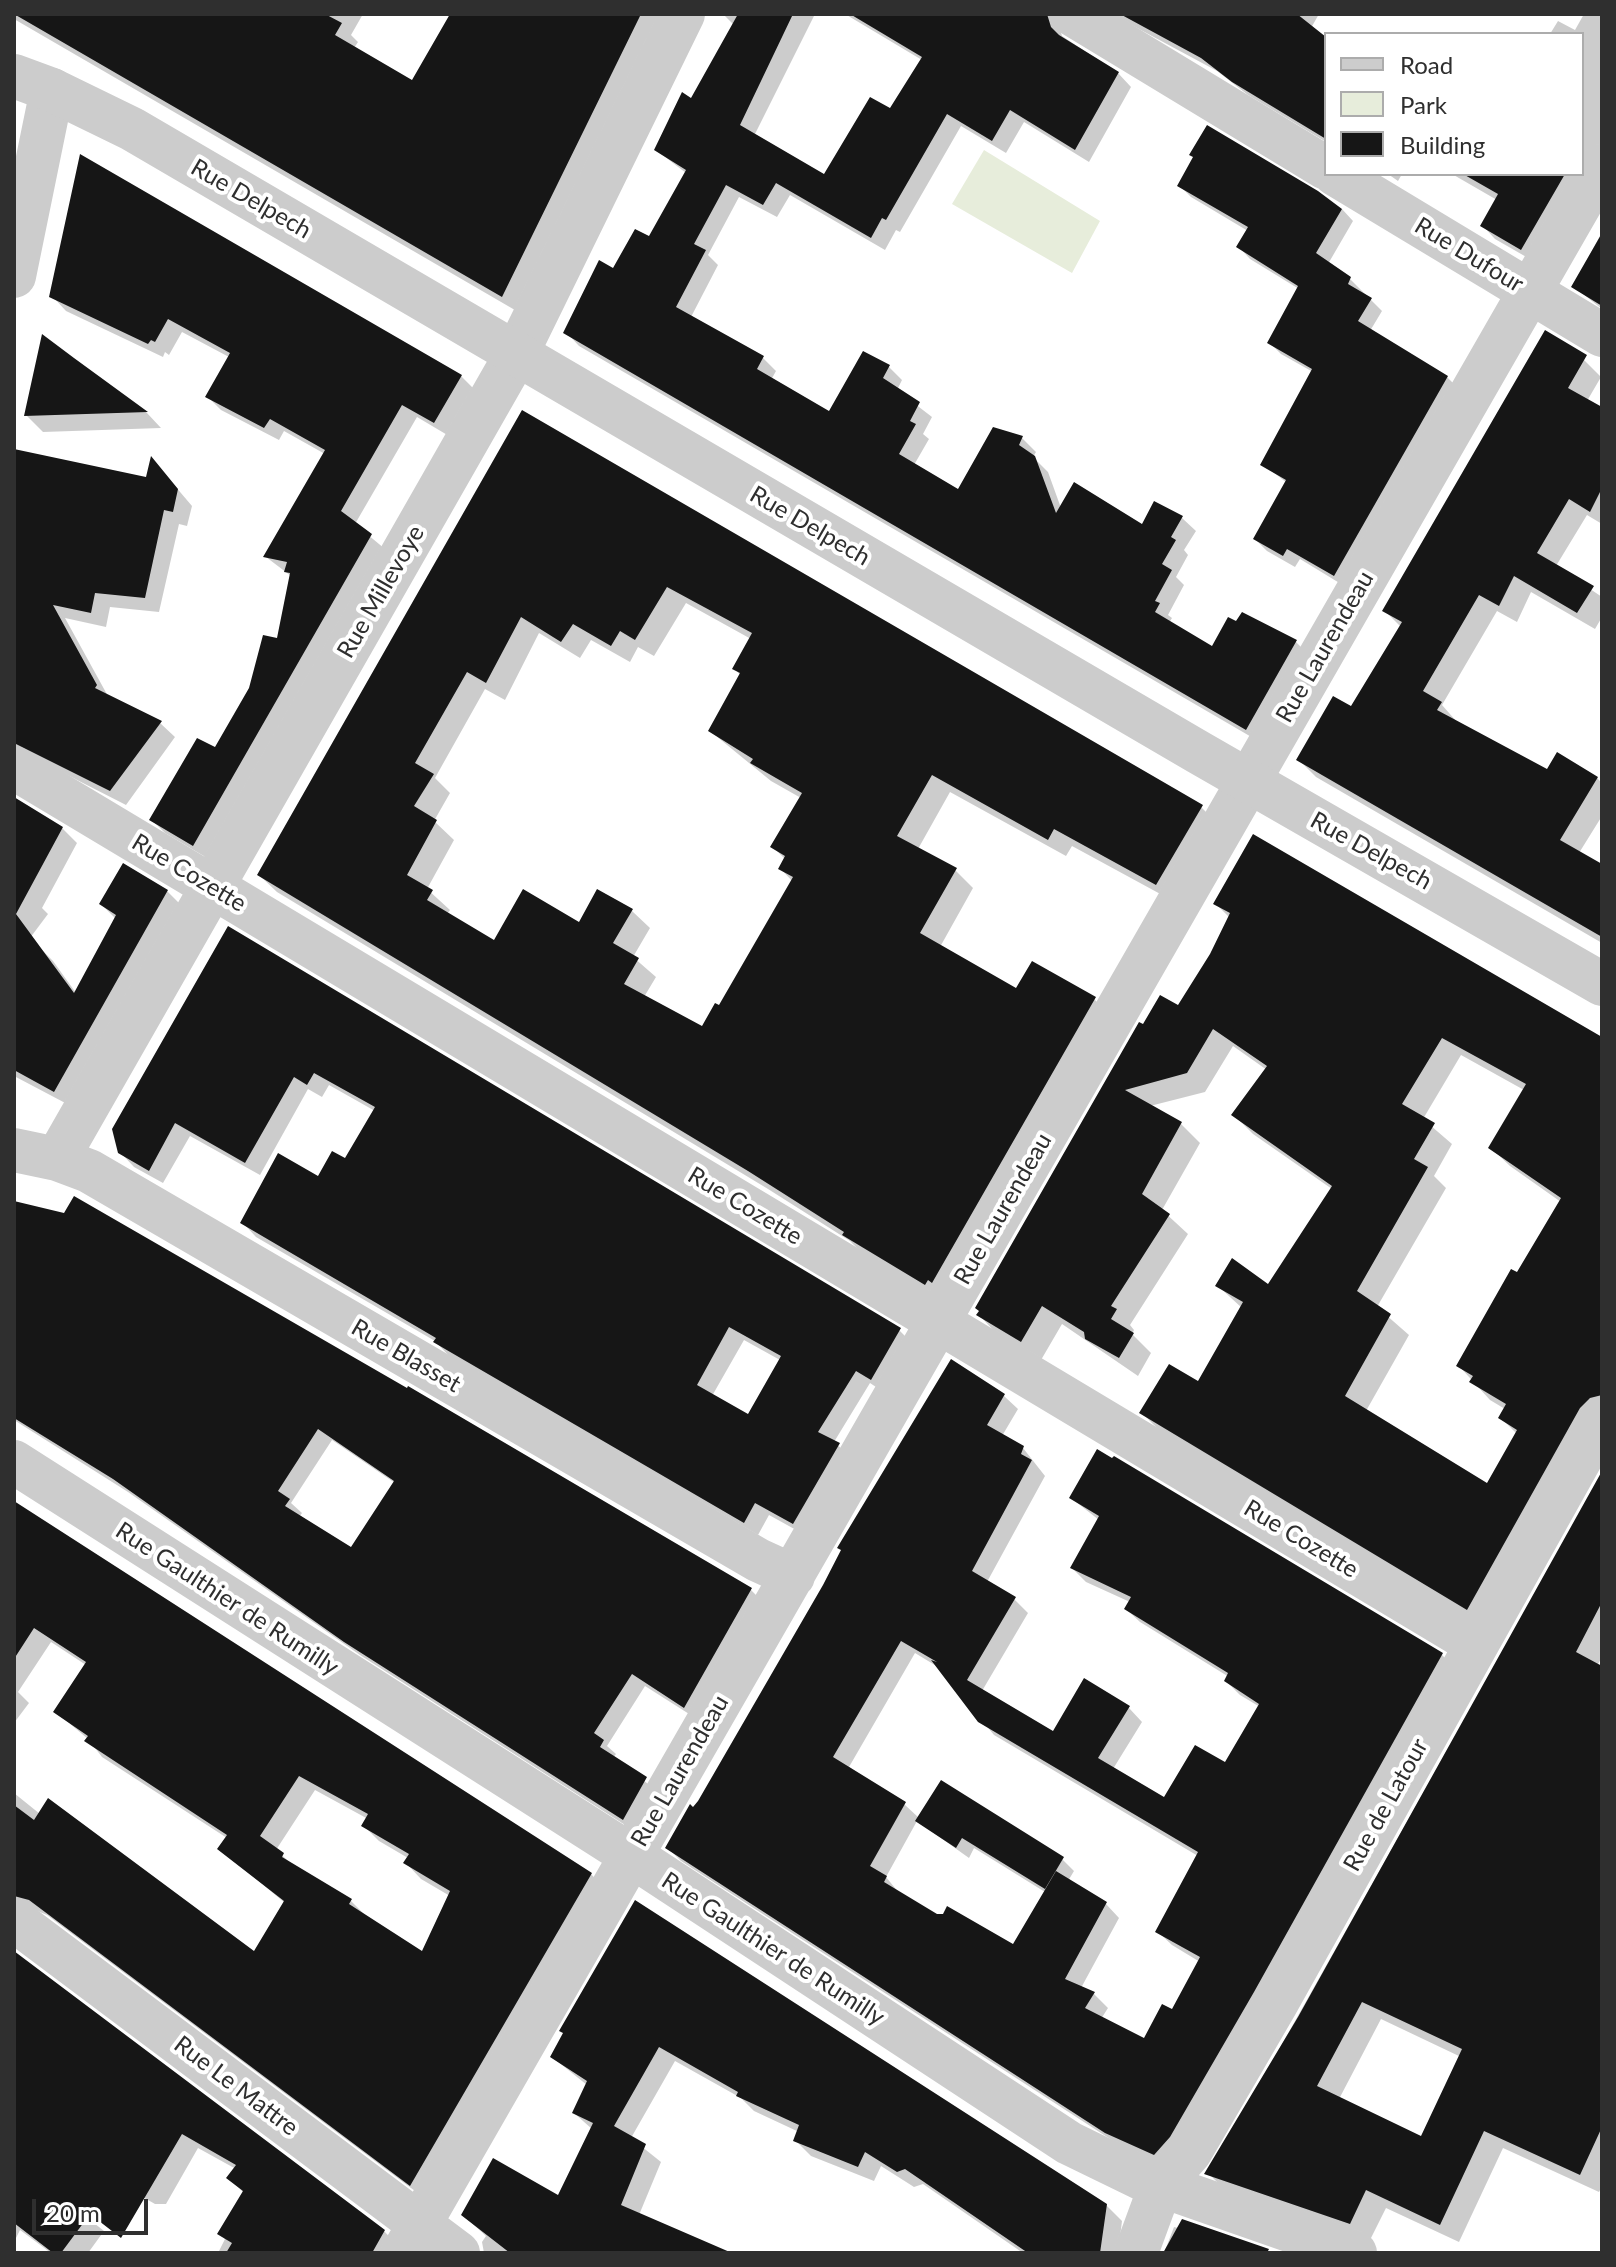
<!DOCTYPE html>
<style>
body{margin:0}
#map{position:relative;width:1616px;height:2267px;overflow:hidden;background:#fff;font-family:Lato,sans-serif}
canvas{display:block}
.frame{position:absolute;inset:0;border:16px solid #2f2f2f;pointer-events:none}
.legend{position:absolute;left:1324px;top:32px;width:260px;height:144px;box-sizing:border-box;background:#fff;border:2px solid #acacac;margin:0;padding:10px 14px;list-style:none;font-size:24px;color:#2f2f2f}
.legend li{display:flex;align-items:center;gap:16px;height:40px}
.legend b{width:40px;border:2px solid #acacac}
.scale{position:absolute;left:32px;top:2199px;width:116px;height:36px;box-sizing:border-box;border:4px solid #2f2f2f;border-top:0;padding-left:10px;font-size:24px;line-height:28px;white-space:nowrap;color:#2f2f2f;-webkit-text-stroke:6px #fff;paint-order:stroke}
</style>
<div id="map">
<canvas width="1616" height="2267"></canvas>
<div class="frame"></div>
<ul class="legend">
<li><b style="height:10px;background:#ccc"></b>Road</li>
<li><b style="height:22px;background:#e7eddb"></b>Park</li>
<li><b style="height:22px;background:#161616"></b>Building</li>
</ul>
<div class="scale">20 m</div>
</div>
<script>
const g = document.querySelector('canvas').getContext('2d');
g.lineJoin = 'round';
function paint(path, color) { g.fillStyle = color; g.fill(path, 'evenodd'); }
const toPath = rows => new Path2D(rows.map(r => 'M' + r).join(''));
function stroke(path, color, width, dash) { g.strokeStyle = color; g.lineWidth = width; g.lineCap = dash ? 'butt' : 'round'; g.setLineDash(dash || []); g.stroke(path); }
function write(font, color, halo, rows, align = 'center') {
  g.font = font + ' Lato,sans-serif'; g.lineWidth = 8; g.setLineDash([]); g.textBaseline = 'middle'; g.strokeStyle = halo; g.fillStyle = color; for (const [text, x, y, turn = 0] of rows) {
    g.save(); g.translate(x, y); g.rotate((+turn || 0) * Math.PI / 180); g.textAlign = isNaN(turn) ? turn : align; if (halo) g.strokeText(text, 0, 0); g.fillText(text, 0, 0); g.restore();
  }
}
paint(toPath([
 [984,150,1100,221,1072,273,952,204]
]), '#e7eddb');
paint(toPath([
 [14,14,363,14,351,35,358,42,354,48,412,82,452,14,667,14,520,313,14,19],
 [723,14,815,14,754,136,825,177,890,111,922,60,845,14,1065,14,1060,29,1062,36,1118,73,1131,87,1089,162,1024,122,1006,153,961,126,900,232,896,230,885,250,790,195,777,217,739,197,708,255,718,265,691,317,763,358,776,371,771,380,830,414,864,354,889,367,902,380,897,390,932,417,923,434,929,439,914,465,959,491,994,429,1022,438,1036,452,1033,457,1048,472,1061,508,1143,526,1155,503,1182,518,1196,531,1184,550,1188,555,1176,577,1184,585,1168,615,1172,618,1169,623,1213,649,1242,614,1296,642,1309,655,1260,742,579,346,566,332,614,271,649,239,686,173,656,150,692,100,734,25],
 [1111,14,1319,14,1311,28,1326,40,1326,142,1248,95,1217,71],
 [1584,14,1602,14,1602,145,1535,262,1495,239,1482,225,1497,200,1452,174,1582,174,1582,34,1550,34,1558,21,1575,30],
 [81,157,461,376,475,390,449,436,417,417,355,524,385,549,207,858,165,833,151,819,216,750,278,640,291,576,266,557,325,454,284,431,279,440,221,410,207,396,229,357,182,332,169,355,165,352,163,357,66,311,52,296],
 [1388,174,1402,174,1398,181],
 [1180,186,1342,209,1353,221,1328,264,1350,279,1382,311,1370,331,1447,377,1459,389,1346,587,1300,559,1295,567,1267,551,1255,539,1287,483,1263,464,1313,372,1281,354,1269,342,1299,289,1250,259,1239,247,1248,231,1191,197],
 [1602,232,1602,309,1573,286],
 [43,338,147,413,161,428,43,432,26,415],
 [1584,360,1601,377,1587,401,1602,410,1602,524,1587,515,1556,566,1602,597,1602,617,1595,629,1531,592,1517,622,1497,611,1442,705,1457,722,1548,771,1597,778,1602,783,1602,816,1579,853,1602,866,1602,943,1316,777,1299,760,1352,709,1401,627,1385,611],
 [523,413,1201,807,1219,825,1175,902,1072,846,1066,856,950,792,918,849,955,870,973,888,940,947,1017,991,1094,999,1112,1017,944,1301,862,1253,850,1241,768,1189,277,892,259,875],
 [686,603,751,639,734,668,741,676,710,731,771,781,801,798,773,847,785,859,780,868,793,882,720,1008,702,1029,644,997,656,977,633,957,650,928,632,911,495,942,447,914,450,910,427,889,454,840,434,821,450,793,435,778,485,689,505,700,539,633,580,658,591,640,630,662,638,647,654,656],
 [152,459,192,506,187,526,179,524,159,612,110,607,106,627,65,618,109,698,160,723,175,737,126,805,32,757,14,764,14,472,147,480],
 [14,799,62,828,77,843,42,908,48,914,30,938,53,961,76,993,116,919,101,904,167,891,182,906,69,1105,14,1076],
 [1215,903,1602,1039,1602,1423,1487,1627,1161,1432,1142,1413,1198,1384,1242,1308,1218,1286,1268,1287,1332,1189,1253,1134,1234,1115,1267,1070,1233,1046,1205,1092,1150,1106,1181,1124,1200,1143,1162,1210,1188,1234,1130,1325,1134,1330,1132,1334,1151,1353,1138,1376,1062,1324,1041,1360,997,1334,979,1315,1144,1027,1178,1008,1212,954,1230,918],
 [1461,1055,1524,1090,1491,1148,1510,1166,1561,1202,1459,1366,1490,1400,1505,1409,1501,1418,1517,1434,1488,1486,1366,1411,1409,1335,1377,1307,1446,1188,1434,1176,1452,1144,1423,1119],
 [228,929,899,1330,913,1344,885,1393,870,1383,834,1442,852,1458,807,1536,769,1515,758,1535,449,1356,435,1341,256,1237,243,1223,345,1161,375,1111,329,1085,322,1097,308,1089,260,1175,190,1136,163,1183,134,1167,120,1152],
 [744,1340,780,1360,749,1416,712,1396],
 [14,1203,751,1590,764,1603,697,1719,645,1686,607,1746,616,1754,613,1758,659,1792,636,1832,360,1655,128,1492,14,1420],
 [332,1440,395,1483,351,1550,299,1517,302,1513,291,1503],
 [1004,1396,1018,1409,1002,1436,1023,1448,1045,1476,987,1582,1014,1599,1028,1613,982,1691,1054,1734,1129,1708,1142,1722,1113,1769,1165,1800,1226,1765,1260,1707,1240,1695,1226,1681,1229,1677,1140,1622,1126,1609,1130,1602,1086,1582,1072,1568,1099,1520,1071,1498,1442,1655,1456,1669,1168,2168,1121,2146,681,1861,667,1847],
 [915,1653,938,1667,994,1735,1198,1856,1158,1932,1172,1945,1200,1962,1172,2012,1145,2041,1101,2019,1108,2008,1094,1994,1081,1988,1119,1918,1106,1904,1068,1881,1074,1871,1062,1859,919,1818,904,1804,849,1767],
 [917,1821,969,1858,974,1848,1045,1892,1013,1947,937,1916,899,1893,886,1877],
 [1602,1475,1602,1657,1597,1666,1602,1668,1602,2186,1599,2192,1503,2148,1459,2242,1386,2208,1369,2242,1228,2193,1209,2174],
 [1381,2019,1461,2057,1422,2139,1339,2099],
 [14,1503,590,1873,605,1889,427,2200,47,1915,35,1910,14,1917,14,1793,40,1814,255,1954,285,1903,220,1849,227,1838,102,1757,88,1739,56,1712,86,1665,51,1642,18,1692,29,1703,14,1723],
 [315,1790,368,1819,364,1826,379,1841,408,1858,406,1863,421,1879,450,1896,423,1954,366,1916,350,1900,295,1867,276,1850],
 [635,1903,1106,2205,1122,2221,1118,2253,1023,2253,923,2184,914,2187,881,2166,874,2181,811,2156,795,2140,799,2132,754,2111,741,2098,675,2061,631,2138,661,2162,639,2215,700,2253,484,2253,482,2242,486,2236,463,2215,559,2198,592,2129,574,2113,587,2085,552,2057],
 [14,1954,384,2231,399,2247,396,2253,218,2253,225,2239,220,2234,244,2193,229,2178,236,2169,198,2148,166,2204,155,2204,28,2132,14,2118],
 [14,2159,104,2231,88,2253,51,2253,20,2230,14,2242],
 [1174,2227,1268,2251,1270,2253,1164,2253]
]), '#0003');
paint(toPath([
 [14,14,325,14,342,23,335,35,412,80,450,14,641,14,502,297],
 [738,14,793,14,740,125,824,174,870,97,890,108,922,57,850,14,1047,14,1051,27,1059,35,1119,72,1075,150,1010,110,992,141,947,114,886,220,882,218,871,238,776,183,763,205,726,185,694,244,706,250,676,307,764,356,757,369,829,411,863,351,890,365,883,378,920,402,910,421,916,424,899,454,958,489,993,427,1023,436,1019,445,1035,456,1056,513,1074,482,1142,524,1154,501,1183,516,1171,537,1176,540,1162,564,1172,570,1155,601,1160,603,1155,612,1212,646,1228,617,1236,621,1242,612,1297,640,1246,730,563,333,599,260,613,268,635,229,649,236,686,170,654,150,682,92,691,98],
 [1120,14,1297,14,1326,37,1326,139,1232,82,1201,58],
 [1207,125,1318,191,1342,209,1316,253,1351,277,1348,284,1372,298,1358,321,1448,376,1334,576,1287,549,1283,556,1253,539,1286,480,1260,465,1312,369,1267,343,1298,286,1236,247,1248,227,1177,186,1193,157,1189,155],
 [80,154,462,375,434,423,402,405,341,511,372,534,193,846,149,820,197,738,215,747,249,688,263,635,277,638,290,573,284,572,287,562,263,557,325,450,270,419,264,428,205,397,230,353,168,319,155,342,151,340,148,344,49,297],
 [1463,174,1565,174,1521,250,1480,226,1498,194],
 [1602,233,1602,306,1571,287],
 [1545,330,1587,355,1568,388,1602,407,1602,488,1590,512,1569,499,1537,553,1594,586,1577,613,1514,576,1499,606,1479,595,1423,691,1442,702,1437,710,1547,769,1557,752,1598,777,1560,840,1602,864,1602,937,1296,760,1333,696,1351,706,1402,622,1382,611],
 [42,334,74,358,148,412,24,416],
 [522,410,1203,805,1156,885,1054,829,1048,840,932,775,897,836,957,868,920,933,1016,988,1032,961,1096,997,932,1283,928,1280,925,1285,842,1235,844,1232,748,1171,257,875],
 [667,587,752,633,732,669,740,673,708,731,753,759,750,763,802,793,770,847,785,856,778,869,793,877,719,1005,715,1003,702,1026,624,984,639,958,613,943,633,909,597,889,579,922,523,889,494,940,427,900,433,890,407,875,437,820,414,806,434,774,415,763,467,672,486,683,521,617,561,642,573,624,611,646,620,631,635,640],
 [14,449,146,477,151,456,178,489,173,512,164,510,145,598,95,593,91,613,53,605,97,685,95,688,162,721,110,791,14,743],
 [14,797,63,827,16,914,74,993,116,915,99,904,123,863,168,890,54,1092,14,1070],
 [1253,834,1602,1037,1602,1395,1590,1398,1580,1408,1467,1610,1139,1413,1169,1364,1198,1381,1243,1302,1215,1286,1232,1258,1268,1284,1332,1186,1231,1115,1267,1066,1213,1029,1187,1073,1125,1090,1182,1122,1142,1194,1170,1214,1111,1306,1117,1309,1111,1319,1134,1333,1119,1358,1085,1339,1084,1332,1042,1306,1021,1342,976,1315,979,1311,975,1308,1139,1022,1143,1024,1160,995,1178,1005,1210,954,1230,913,1213,904],
 [1442,1038,1526,1084,1488,1148,1561,1198,1517,1272,1511,1269,1456,1366,1473,1376,1469,1382,1506,1404,1498,1418,1517,1430,1487,1483,1345,1396,1391,1314,1357,1291,1428,1167,1414,1159,1435,1123,1402,1104],
 [228,926,901,1328,871,1380,856,1371,818,1432,840,1443,793,1524,755,1503,744,1523,433,1342,436,1338,240,1223,278,1153,318,1176,332,1151,345,1158,375,1107,314,1073,307,1085,294,1077,245,1163,175,1123,149,1171,118,1153,112,1129],
 [729,1327,781,1356,748,1414,697,1385],
 [74,1196,407,1388,408,1386,752,1588,684,1708,632,1674,594,1733,604,1740,600,1747,647,1777,623,1820,344,1642,113,1479,14,1418,14,1201,64,1213],
 [318,1429,394,1481,351,1547,285,1506,290,1499,278,1491],
 [951,1359,1005,1394,987,1425,1024,1446,1021,1454,1032,1460,972,1571,1016,1597,967,1680,1053,1731,1084,1678,1130,1706,1098,1758,1164,1797,1195,1745,1225,1762,1259,1704,1224,1681,1228,1673,1124,1609,1131,1597,1070,1568,1099,1516,1069,1498,1097,1449,1112,1458,1114,1456,1443,1653,1254,1992,1170,2137,1154,2155,1105,2133,665,1848,690,1804,693,1807,698,1801,823,1585,841,1550,837,1548],
 [901,1641,937,1662,931,1660,978,1722,1198,1852,1155,1932,1200,1957,1172,2009,1162,2004,1144,2038,1085,2008,1095,1992,1065,1979,1107,1902,1056,1871,1013,1944,947,1906,943,1914,937,1914,884,1882,887,1876,870,1866,906,1802,833,1757],
 [1602,1471,1602,1602,1576,1652,1602,1666,1602,2127,1580,2175,1484,2131,1440,2225,1366,2190,1350,2224,1204,2174,1298,2017],
 [1362,2002,1462,2049,1421,2136,1317,2086],
 [14,1501,592,1873,410,2186,29,1900,14,1896,14,1805,34,1820,48,1798,254,1951,284,1901,217,1849,227,1835,84,1741,88,1736,53,1712,86,1662,34,1628,14,1659],
 [299,1776,368,1814,361,1826,409,1854,403,1863,450,1891,422,1951,349,1904,352,1899,282,1857,284,1853,260,1836],
 [941,1780,1064,1857,1045,1889,962,1838,956,1848,915,1821],
 [635,1900,1107,2204,1100,2253,1028,2253,905,2169,897,2172,865,2152,858,2167,793,2141,799,2125,736,2096,738,2092,659,2047,614,2126,646,2144,621,2205,732,2253,510,2253,461,2215,493,2158,558,2195,593,2123,572,2113,587,2081,550,2057,563,2033,559,2031],
 [14,1951,385,2230,372,2253,226,2253,232,2243,217,2234,243,2191,226,2178,236,2165,182,2134,121,2238,90,2214,61,2253,53,2253,14,2223],
 [1182,2219,1269,2249,1267,2253,1163,2253]
]), '#161616');
stroke(toPath([
 [1072,14,1326,168],
 [1335,174,1602,335],
 [14,276,52,90],
 [14,768,1476,1644],
 [14,1150,57,1159,89,1171,758,1560,793,1576],
 [57,1159,516,355,683,14],
 [14,1462,632,1856,1069,2143,1143,2179,1355,2253],
 [14,1920,458,2253],
 [403,2253,1602,166],
 [1136,2253,1161,2185,1190,2152,1276,2004,1602,1420]
]), '#ccc', 44);
stroke(toPath([
 [14,76,52,90,132,129,1198,752,1602,984]
]), '#ccc', 44);
write('24px', '#2f2f2f', '#fff', [
 ["Rue Delpech",251,199,30],
 ["Rue Dufour",1469,255,31],
 ["Rue Delpech",810,526,30],
 ["Rue Millevoye",381,592,-60],
 ["Rue Laurendeau",1325,647,-60],
 ["Rue Delpech",1371,851,29],
 ["Rue Cozette",189,873,31],
 ["Rue Cozette",745,1206,31],
 ["Rue Laurendeau",1003,1209,-60],
 ["Rue Blasset",406,1356,30],
 ["Rue Cozette",1301,1539,31],
 ["Rue Gaulthier de Rumilly",227,1599,33],
 ["Rue Laurendeau",680,1771,-60],
 ["Rue de Latour",1386,1805,-61],
 ["Rue Gaulthier de Rumilly",773,1949,33],
 ["Rue Le Mattre",236,2086,37]
]);
</script>
